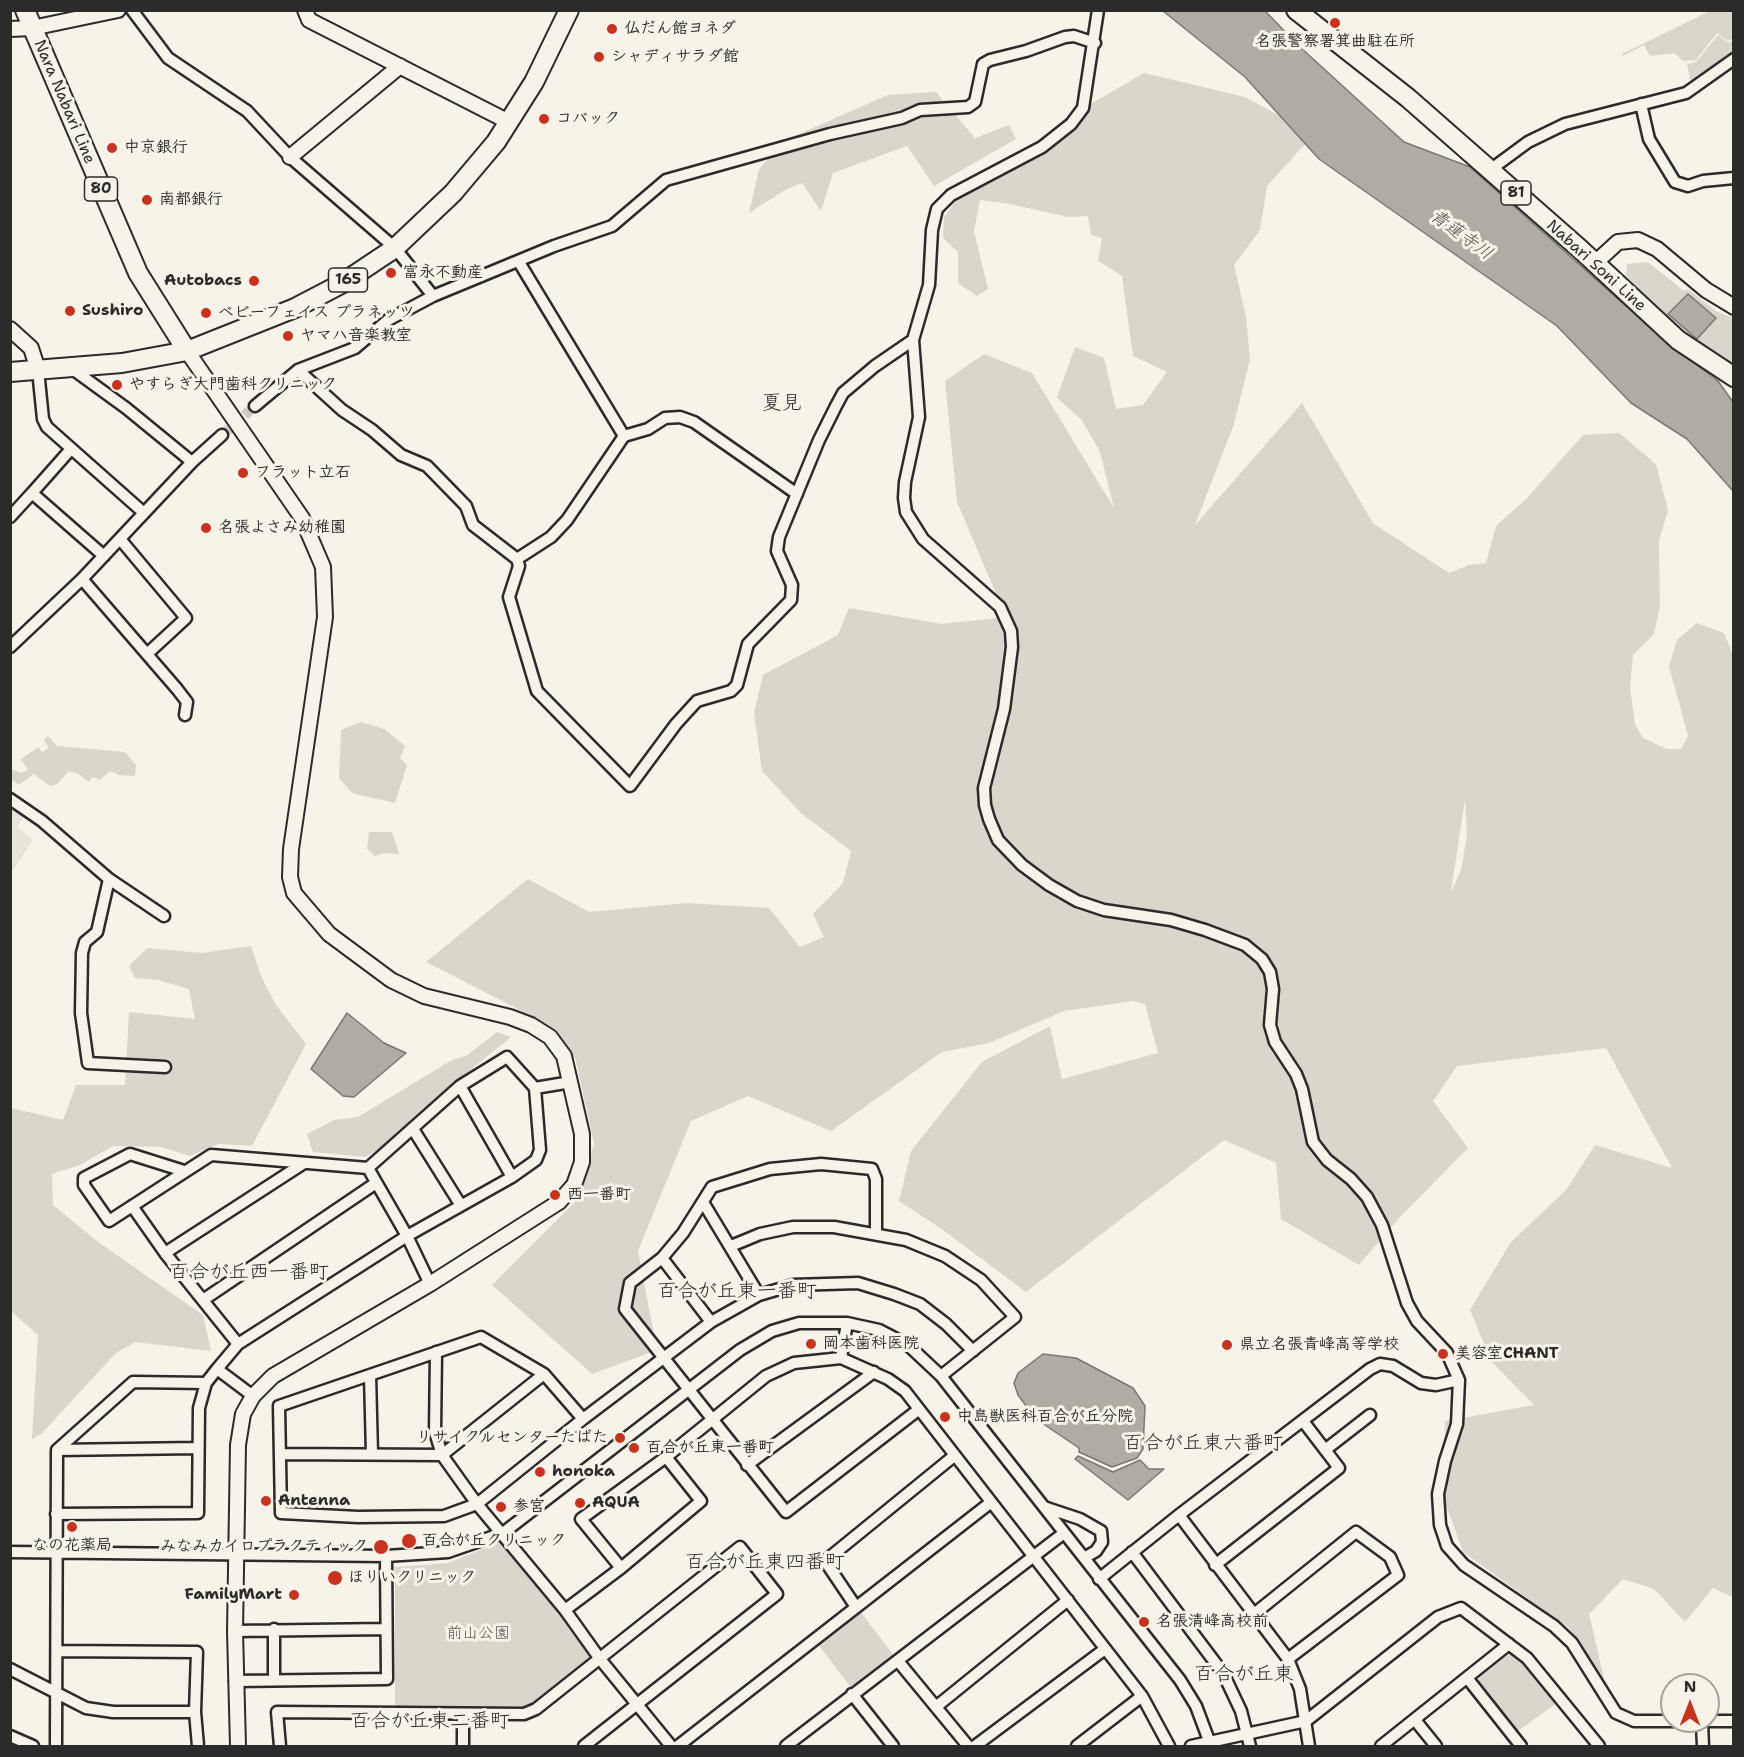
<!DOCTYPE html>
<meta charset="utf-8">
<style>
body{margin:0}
#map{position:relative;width:1744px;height:1757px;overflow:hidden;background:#f7f3e8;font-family:"Shantell Sans",sans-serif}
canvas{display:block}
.frame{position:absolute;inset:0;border:12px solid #2b2b2b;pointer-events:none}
.north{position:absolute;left:1660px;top:1673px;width:60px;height:60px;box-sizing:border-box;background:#f7f3e8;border:2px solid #a5a39c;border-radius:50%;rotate:0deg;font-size:16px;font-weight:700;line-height:24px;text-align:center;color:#2b2b2b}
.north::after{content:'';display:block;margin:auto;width:21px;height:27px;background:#c8321e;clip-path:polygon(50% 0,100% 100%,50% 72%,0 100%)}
</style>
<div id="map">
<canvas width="1744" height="1757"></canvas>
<div class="frame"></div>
<div class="north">N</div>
</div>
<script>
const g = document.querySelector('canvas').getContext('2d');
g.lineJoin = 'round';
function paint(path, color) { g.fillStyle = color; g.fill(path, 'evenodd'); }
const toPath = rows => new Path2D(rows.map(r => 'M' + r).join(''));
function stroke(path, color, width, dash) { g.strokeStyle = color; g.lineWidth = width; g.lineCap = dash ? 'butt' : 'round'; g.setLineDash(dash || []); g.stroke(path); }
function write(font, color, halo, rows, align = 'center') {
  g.font = font + ' "Shantell Sans","Klee One",sans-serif'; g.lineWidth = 6; g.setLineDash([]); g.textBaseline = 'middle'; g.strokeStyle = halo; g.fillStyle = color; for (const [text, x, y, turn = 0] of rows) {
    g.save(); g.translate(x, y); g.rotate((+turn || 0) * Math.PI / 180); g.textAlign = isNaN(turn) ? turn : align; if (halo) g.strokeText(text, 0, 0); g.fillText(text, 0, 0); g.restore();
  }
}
paint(toPath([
 [11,802,27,812,17,827,33,840,11,873]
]), '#e8e4da');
paint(toPath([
 [1710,11,1732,11,1733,38,1728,41,1717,33,1696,60,1683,61,1675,53,1650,56,1644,45,1623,56,1622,54],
 [1718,35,1729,43,1733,40,1733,54,1691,84,1687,64,1696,62],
 [1144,73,1245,97,1280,116,1305,144,1267,186,1260,230,1234,265,1246,317,1250,359,1234,424,1195,525,1302,403,1373,523,1449,573,1469,565,1486,563,1496,526,1527,498,1583,435,1619,433,1656,464,1668,510,1659,541,1660,606,1654,634,1633,655,1630,687,1635,724,1643,738,1667,749,1681,749,1688,736,1669,666,1677,640,1697,623,1724,633,1733,655,1733,1597,1713,1588,1685,1622,1654,1589,1623,1579,1589,1614,1607,1691,1570,1629,1463,1552,1443,1496,1445,1421,1534,1405,1491,1361,1470,1310,1511,1242,1566,1190,1595,1145,1672,1168,1606,1048,1457,1066,1433,1101,1468,1148,1400,1217,1359,1265,1281,1219,1276,1163,1224,1140,1026,1292,943,1230,899,1201,911,1151,982,1062,1050,1026,1062,1079,1158,1053,1145,1004,1133,1001,1064,1011,989,1043,942,1052,831,1131,748,1096,691,1121,638,1251,657,1350,592,1374,492,1285,580,1197,594,1143,575,1057,516,1008,426,962,528,879,589,912,687,903,769,908,800,947,824,937,813,914,843,883,851,851,801,813,762,771,754,713,763,675,838,635,849,608,942,624,1006,617,957,502,945,381,984,354,1032,373,1114,508,1100,452,1082,420,1057,398,1075,347,1104,358,1116,409,1143,405,1167,372,1133,356,1122,276,1098,261,1102,238,1091,235,1088,216,1068,217,1010,204,980,200,974,231,988,289,977,296,958,283,958,252,943,238,944,217,958,198,1042,147,1094,102],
 [1465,799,1467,836,1461,870,1451,892],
 [936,92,975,138,1009,125,1016,139,934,186,907,146,833,173,821,211,802,183,785,190,749,213,759,169,785,140,888,95],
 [1648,262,1684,291,1688,289,1716,311,1733,318,1733,369,1692,340,1626,276,1627,264],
 [361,722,384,729,405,746,400,758,407,765,395,803,352,793,339,778,341,730],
 [48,736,57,746,125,752,136,765,135,776,119,775,110,771,100,780,93,777,89,782,79,774,69,771,57,784,50,786,34,774,19,785,11,779,12,769,21,773,28,770,21,759,38,747,42,752,49,748,44,740],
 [369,832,392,832,399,854,384,853,375,856,367,849],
 [251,946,261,976,276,1005,306,1044,252,1146,218,1144,190,1156,161,1147,113,1146,80,1165,52,1174,53,1205,98,1242,203,1315,211,1351,135,1342,116,1353,42,1433,32,1439,38,1335,11,1311,11,1108,63,1120,76,1085,125,1085,129,1012,195,1019,189,989,158,980,135,978,129,966,147,948,202,953],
 [497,1032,511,1037,426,1106,382,1147,365,1157,313,1152,307,1134,334,1120,358,1117,452,1060,466,1056],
 [503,1541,595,1657,524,1711,395,1710,395,1567,448,1563],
 [859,1610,895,1657,853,1690,817,1643],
 [1510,1654,1519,1656,1557,1703,1518,1731,1479,1683,1479,1674]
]), '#dad6cc');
const water = toPath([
 [1163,11,1265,11,1300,47,1404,142,1470,167,1665,341,1718,381,1733,402,1733,491,1687,439,1631,403,1557,326,1319,159,1245,77,1163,11],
 [1688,294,1716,318,1697,339,1668,314,1688,294],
 [347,1013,384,1043,406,1053,354,1097,343,1096,311,1069,347,1013],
 [1043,1354,1076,1358,1133,1388,1145,1406,1143,1449,1137,1458,1112,1467,1079,1452,1079,1448,1036,1419,1018,1395,1014,1383,1018,1373,1043,1354],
 [1078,1456,1113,1472,1140,1460,1149,1469,1164,1469,1128,1500,1075,1459,1078,1456]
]);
paint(water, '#afaca4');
stroke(water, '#7a7874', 1.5);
stroke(toPath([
 [222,435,255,406]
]), '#cecbc2', 10, [10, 5]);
const minor = toPath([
 [132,10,168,58,247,111,290,157,395,248,433,296],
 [1098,10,1083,108,1071,124,1042,147,951,195,937,209,932,230,929,285,913,340,919,417,905,482,904,498,906,512,923,539,1000,607,1011,631,1012,647,1004,709,984,788,985,805,989,819,998,840,1022,865,1049,885,1077,901,1104,910,1171,920,1205,930,1245,945,1262,959,1270,972,1273,989,1270,1025,1275,1042,1296,1074,1302,1089,1313,1142,1327,1160,1351,1179,1367,1197,1382,1225,1407,1303,1417,1321,1447,1353,1459,1380,1457,1424,1445,1461,1438,1494,1440,1525,1447,1546,1464,1565,1554,1626,1572,1643,1616,1713,1634,1721,1734,1721],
 [1641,104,1649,139,1675,182,1688,186,1703,181,1734,178],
 [1490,170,1528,142,1565,124,1686,93,1734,59],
 [519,262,624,436],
 [71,368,126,408,192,462],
 [38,370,43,419,47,427,144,513],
 [298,370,342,410,372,430,401,455,427,466,466,506,473,525,517,559,519,566,509,597,537,691,630,786,676,724,697,701,731,691,737,685,748,644,791,600,792,585,777,551,779,537,819,440,836,406,843,393,875,366,913,340],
 [255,406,298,370,355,348,388,320,433,296,554,246,612,226,666,180,830,134,902,118,920,110,968,107,975,102,983,64,990,60,1026,51,1065,37,1074,36,1095,43],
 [71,449,32,493,104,556],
 [10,517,32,493],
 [120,539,186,618,147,654],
 [517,559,551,537,567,520,624,436,648,429,665,418,680,417,694,422,797,494],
 [82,579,177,689,187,702,185,715],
 [10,647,82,579,192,462,222,435],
 [10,799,42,821,109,879,97,932,85,942,82,953,81,1013,88,1063,165,1067],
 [109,879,164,916],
 [460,1086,512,1177],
 [535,1088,571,1082],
 [413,1129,460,1204],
 [368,1168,407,1236,430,1284],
 [184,1171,130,1154,84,1178,84,1185,109,1221,211,1155,368,1168,460,1086,507,1057,535,1088,540,1150,536,1160,512,1177,407,1236,238,1344,217,1369],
 [703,1202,759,1295],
 [132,1206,165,1253,238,1344],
 [876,1233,876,1179,872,1169,821,1164,770,1169,712,1187,683,1233,662,1258,630,1283,625,1309,786,1512,918,1410],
 [731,1246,760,1234,793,1227,834,1227,906,1240,945,1256,981,1280,1015,1317,941,1376],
 [165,1253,304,1163],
 [662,1258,711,1322],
 [203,1300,376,1183],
 [436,1352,435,1432,442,1455,477,1504,565,1610,600,1659,671,1746],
 [841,1358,847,1323],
 [370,1375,372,1454],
 [583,1419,544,1374,481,1337,279,1406,281,1513,358,1517,444,1516,477,1504,583,1419,711,1322,759,1295,793,1285,858,1283,894,1294,920,1304,946,1324,973,1351],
 [57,1450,197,1448],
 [1325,1450,1370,1415],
 [280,1454,442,1455,544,1374],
 [747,1465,874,1372],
 [1044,1507,1080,1519,1101,1531,1102,1542,1096,1551,1084,1558],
 [56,1514,198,1513,199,1408,206,1383,217,1369,253,1396],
 [1179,1515,1288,1659,1300,1689,1309,1746],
 [10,1552,386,1556,448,1552,503,1533,740,1350,772,1331,799,1323,847,1323,879,1330,908,1345,941,1376,1180,1680,1196,1706,1211,1746],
 [1132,1552,1223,1673,1241,1711,1250,1746],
 [1215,1565,1339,1468,1303,1421],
 [621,1568,581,1519,666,1457,766,1376,794,1363,841,1358,888,1379,905,1391,1142,1696,1169,1746],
 [1099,1579,1179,1515,1370,1369,1380,1364,1393,1366,1421,1383,1436,1385,1459,1380],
 [856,1607,825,1561,954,1456],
 [565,1610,621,1568,701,1501,666,1457],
 [1254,1614,1356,1532,1390,1557,1398,1575,1288,1659],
 [274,1629,274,1680],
 [235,1631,386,1629],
 [57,1651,197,1652,195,1712,198,1746],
 [898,1661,968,1746],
 [10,1669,86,1708,113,1712,195,1712],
 [1468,1679,1521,1746],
 [235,1681,387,1679,386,1556],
 [852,1694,893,1746],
 [937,1706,1068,1600],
 [463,1715,463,1746],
 [1415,1720,1436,1746],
 [1702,1723,1703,1746],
 [10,1736,33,1746],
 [56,1746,57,1450,133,1382,206,1383],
 [280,1746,277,1712,524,1714,536,1709,740,1547,777,1594,584,1746],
 [678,1746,990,1503],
 [786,1746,1064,1533],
 [975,1746,1105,1649],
 [1077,1746,1142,1696],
 [1191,1746,1306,1721,1438,1617,1461,1608,1527,1658,1599,1746],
 [1381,1746,1509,1644]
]);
const tertiary = toPath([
 [305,10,309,20,509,122],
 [10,29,32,28,118,10],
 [290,157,400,66],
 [1595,263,1618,242,1638,240,1657,249,1706,290,1734,307],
 [10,329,31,348,38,370],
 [187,351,302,518,323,567,325,617,291,849,290,877,294,893,329,934,391,980,424,996,510,1017,531,1025,550,1037,564,1056,582,1134,582,1162,574,1185,559,1202,430,1284,273,1376,253,1396,243,1414,238,1445,235,1631,238,1746]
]);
const primary = toPath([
 [25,10,138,273,187,351],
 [1296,10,1408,98,1580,249,1678,340,1734,377]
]);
const trunk = toPath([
 [10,372,122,363,187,351,295,308,341,284,395,248,453,193,496,142,534,82,569,10]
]);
stroke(minor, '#2b2b2b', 15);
stroke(tertiary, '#2b2b2b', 18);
stroke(primary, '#2b2b2b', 22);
stroke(trunk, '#2b2b2b', 22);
stroke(minor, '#f7f3e8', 10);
stroke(tertiary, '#f7f3e8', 14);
stroke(primary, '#f7f3e8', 18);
stroke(trunk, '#f7f3e8', 18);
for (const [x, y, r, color] of [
 [1335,23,6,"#c8321e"],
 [612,29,6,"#c8321e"],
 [599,57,6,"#c8321e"],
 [544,119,6,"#c8321e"],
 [112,148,6,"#c8321e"],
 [147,200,6,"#c8321e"],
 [391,273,6,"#c8321e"],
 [254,281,6,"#c8321e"],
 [70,311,6,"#c8321e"],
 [206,313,6,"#c8321e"],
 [288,336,6,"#c8321e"],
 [117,385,6,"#c8321e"],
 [243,473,6,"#c8321e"],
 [206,528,6,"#c8321e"],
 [555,1195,6,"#c8321e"],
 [811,1344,6,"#c8321e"],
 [1227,1345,6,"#c8321e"],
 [1443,1354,6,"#c8321e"],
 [945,1417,6,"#c8321e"],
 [620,1438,6,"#c8321e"],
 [634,1448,6,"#c8321e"],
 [540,1472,6,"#c8321e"],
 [266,1501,6,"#c8321e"],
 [580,1503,6,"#c8321e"],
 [501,1507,6,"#c8321e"],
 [72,1527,6,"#c8321e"],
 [409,1541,8,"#c8321e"],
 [381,1547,8,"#c8321e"],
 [335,1578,8,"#c8321e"],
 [294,1595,6,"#c8321e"],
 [1144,1622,6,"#c8321e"]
]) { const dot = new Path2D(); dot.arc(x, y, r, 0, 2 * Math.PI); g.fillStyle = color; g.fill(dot); stroke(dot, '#f7f3e8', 2); }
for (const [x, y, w] of [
 [101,189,33],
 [1516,193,30],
 [348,280,39]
]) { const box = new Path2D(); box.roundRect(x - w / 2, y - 12, w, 24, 4.5); g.fillStyle = '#f7f3e8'; g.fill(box); stroke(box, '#2b2b2b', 1.5); }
write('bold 15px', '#2b2b2b', null, [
 ["80",101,189],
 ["81",1516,193],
 ["165",348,280]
]);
write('bold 16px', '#2b2b2b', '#f7f3e8', [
 ["仏だん館ヨネダ",624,29],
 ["名張警察署箕曲駐在所",1335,42,"center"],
 ["シャディサラダ館",611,57],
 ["コバック",556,119],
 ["中京銀行",124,148],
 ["南都銀行",159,200],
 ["富永不動産",403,273],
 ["Autobacs",242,281,"right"],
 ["Sushiro",82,311],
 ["ベビーフェイス プラネッツ",218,313],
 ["ヤマハ音楽教室",300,336],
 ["やすらぎ大門歯科クリニック",129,385],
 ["フラット立石",255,473],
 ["名張よさみ幼稚園",218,528],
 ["西一番町",567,1195],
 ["岡本歯科医院",823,1344],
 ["県立名張青峰高等学校",1239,1345],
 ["美容室CHANT",1455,1354],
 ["中島獣医科百合が丘分院",957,1417],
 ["リサイクルセンターたばた",608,1438,"right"],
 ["百合が丘東一番町",646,1448],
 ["honoka",552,1472],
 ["Antenna",278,1501],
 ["AQUA",592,1503],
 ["参宮",513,1507],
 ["百合が丘クリニック",422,1541],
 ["なの花薬局",72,1546,"center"],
 ["みなみカイロプラクティック",368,1547,"right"],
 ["ほりいクリニック",348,1578],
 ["FamilyMart",282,1595,"right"],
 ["名張清峰高校前",1156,1622]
], 'left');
write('16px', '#2b2b2b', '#f7f3e8', [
 ["Nara Nabari Line",64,102,67],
 ["Nabari Soni Line",1596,266,42]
]);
write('16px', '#575653', '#f7f3e8', [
 ["前山公園",478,1634]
]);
write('italic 18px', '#53524f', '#f7f3e8', [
 ["青蓮寺川",1461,235,36]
]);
write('20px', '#2b2b2b', '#f7f3e8', [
 ["夏見",782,404],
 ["百合が丘西一番町",249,1273],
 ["百合が丘東一番町",737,1292],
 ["百合が丘東六番町",1203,1444],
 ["百合が丘東四番町",765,1563],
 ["百合が丘東",1244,1675],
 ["百合が丘東二番町",430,1722]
]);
</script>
